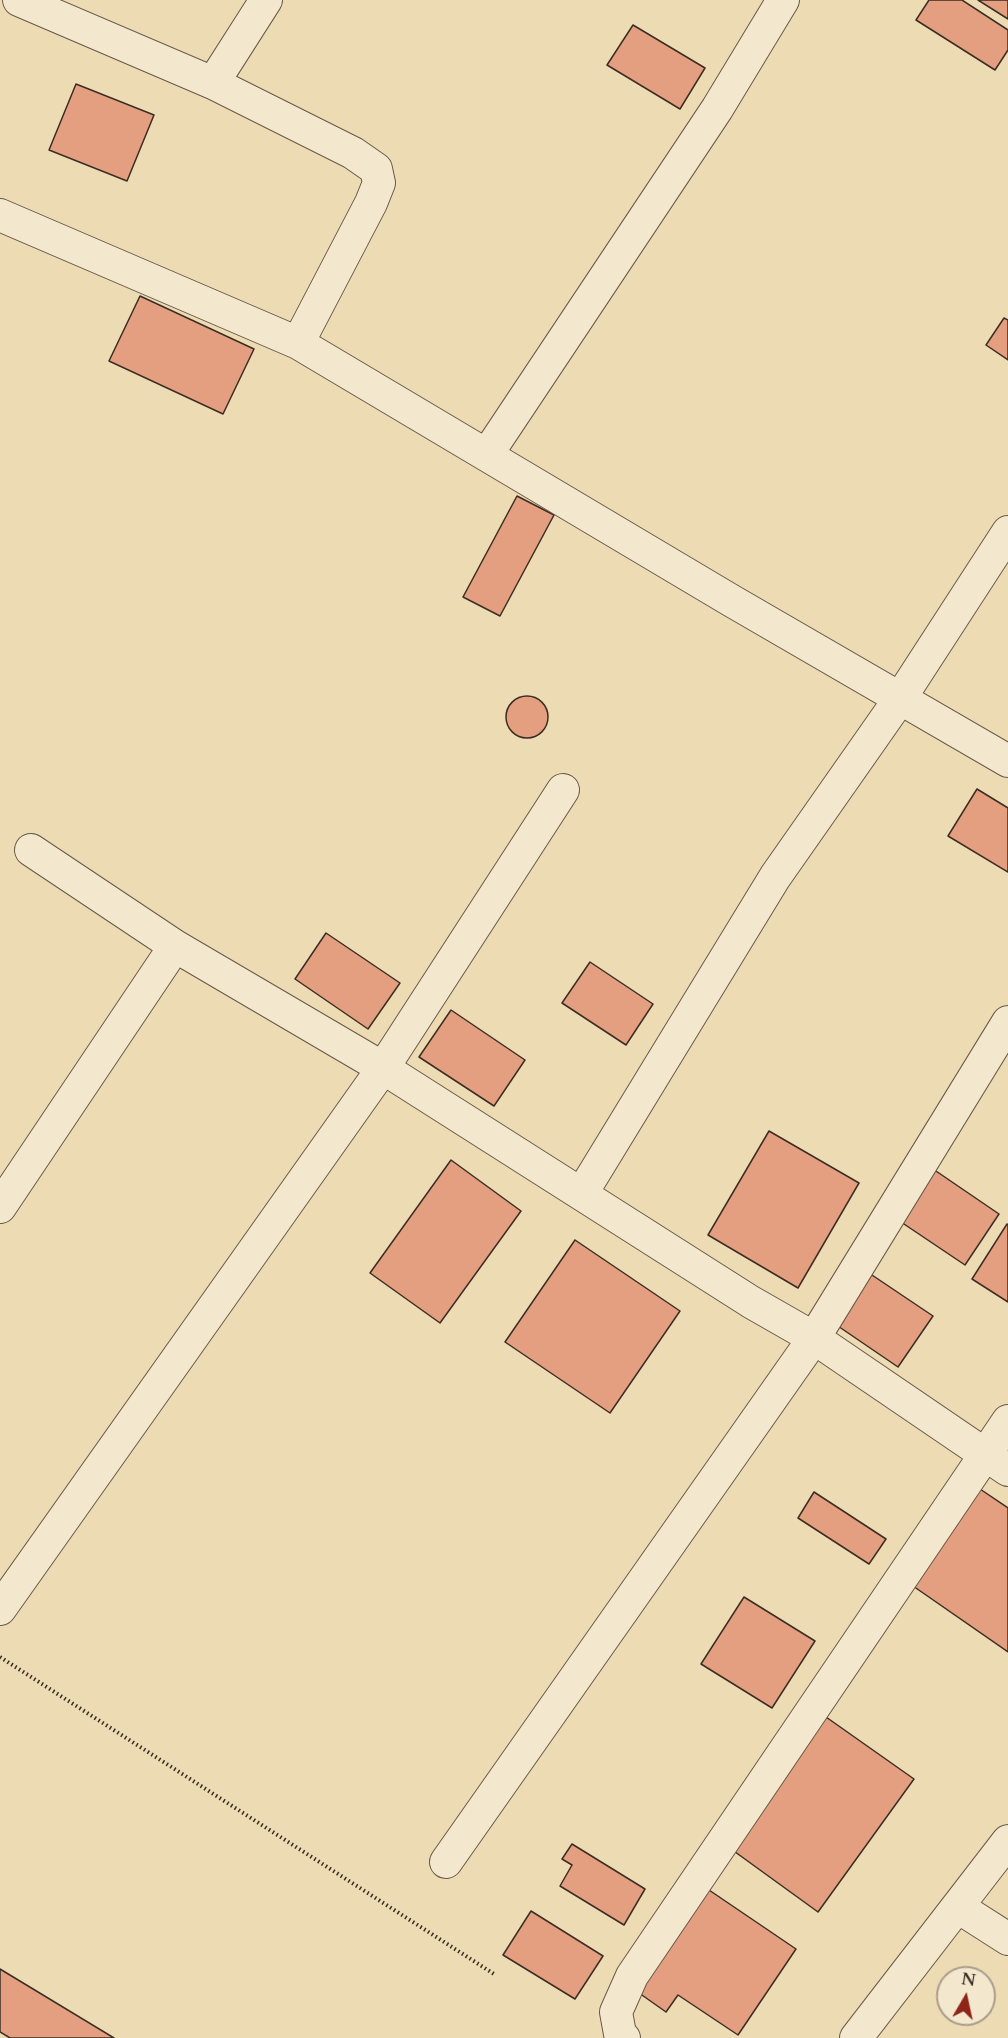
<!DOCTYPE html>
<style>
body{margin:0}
#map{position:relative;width:1008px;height:2038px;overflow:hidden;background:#eddcb3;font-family:Cardo,serif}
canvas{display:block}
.north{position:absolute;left:936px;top:1966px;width:60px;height:60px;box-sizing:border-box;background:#f3e8ce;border:2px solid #aa9d8a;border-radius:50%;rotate:9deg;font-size:16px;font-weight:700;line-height:24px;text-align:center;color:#3c2d24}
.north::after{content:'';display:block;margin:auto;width:21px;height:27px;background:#8f2418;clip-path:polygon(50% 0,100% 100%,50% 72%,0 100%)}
</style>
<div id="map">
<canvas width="1008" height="2038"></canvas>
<div class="north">N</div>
</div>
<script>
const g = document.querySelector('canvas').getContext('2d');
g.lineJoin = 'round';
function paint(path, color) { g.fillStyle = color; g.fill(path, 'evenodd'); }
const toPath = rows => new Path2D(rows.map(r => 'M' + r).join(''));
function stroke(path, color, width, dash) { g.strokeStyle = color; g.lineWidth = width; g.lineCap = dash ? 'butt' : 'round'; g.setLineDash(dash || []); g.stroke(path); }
const building = toPath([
 [929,0,962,0,1008,30,1008,50,995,70,916,20,929,0],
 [978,0,1008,0,1008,19,978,0],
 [633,25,705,68,680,109,607,65,633,25],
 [76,84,154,115,127,181,49,150,76,84],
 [140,296,254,349,223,414,109,361,140,296],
 [1004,318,1008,320,1008,360,986,345,1004,318],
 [517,496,554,515,500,616,463,597,517,496],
 '506 717a21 21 0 1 1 42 0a21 21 0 1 1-42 0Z',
 [977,789,1008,808,1008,872,948,836,977,789],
 [326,933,400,983,368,1029,295,979,326,933],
 [590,962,653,1004,626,1045,562,1003,590,962],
 [451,1010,525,1060,494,1106,419,1057,451,1010],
 [769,1131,859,1183,798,1288,708,1235,769,1131],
 [451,1160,521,1211,440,1323,370,1273,451,1160],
 [933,1169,999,1214,965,1265,898,1220,933,1169],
 [1007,1224,1008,1225,1008,1302,972,1279,1007,1224],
 [575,1240,680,1311,610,1413,505,1342,575,1240],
 [866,1271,933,1316,898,1367,832,1322,866,1271],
 [980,1489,1008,1508,1008,1652,913,1586,980,1489],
 [814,1492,886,1539,869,1564,798,1518,814,1492],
 [744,1597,815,1641,772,1708,701,1664,744,1597],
 [826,1717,914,1779,818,1912,731,1849,826,1717],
 [572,1844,645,1889,624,1925,560,1886,572,1865,562,1859,572,1844],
 [709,1890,796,1949,738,2035,678,1995,666,2012,639,1993,709,1890],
 [531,1911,603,1956,575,1999,503,1955,531,1911],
 [0,1969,114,2038,10,2038,0,2032,0,1969]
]);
paint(building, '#e49f80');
stroke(building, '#3c2d24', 1.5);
const minor = toPath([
 [19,0,213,83,353,153,376,169,379,183,371,203,298,343],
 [213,83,266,0],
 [0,215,298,343,732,601,1008,761],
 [488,453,717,109,783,0],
 [31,850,175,946,383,1068,751,1302,814,1338,1008,1470],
 [582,1193,775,877,901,697,1008,532],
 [0,1207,175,946],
 [0,1609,383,1068,563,790],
 [446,1862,814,1338,1008,1022],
 [958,1907,1008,1939],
 [624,2038,620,2034,616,2012,632,1976,1008,1421],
 [856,2038,1008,1841]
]);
stroke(minor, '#685948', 34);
stroke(toPath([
 [0,1657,494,1974]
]), '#3c2d24', 4, [1.5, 3]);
stroke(minor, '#f3e8ce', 32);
</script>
